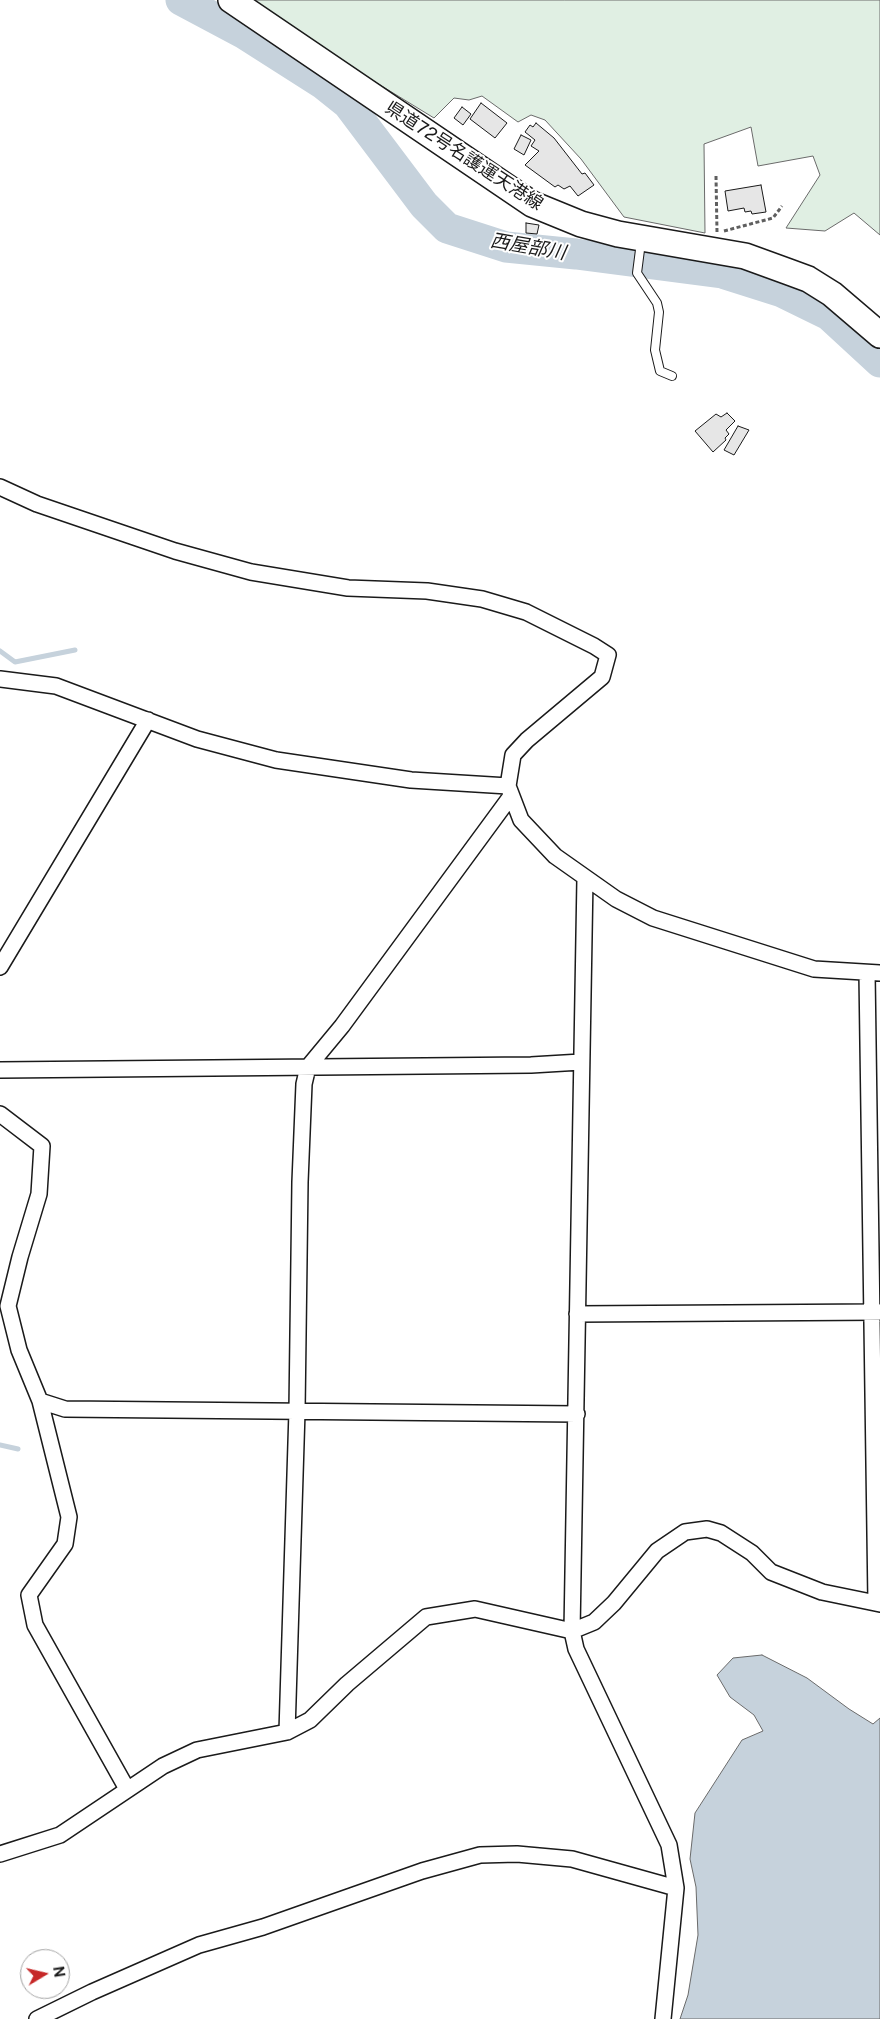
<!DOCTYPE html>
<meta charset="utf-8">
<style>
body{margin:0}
#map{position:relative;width:880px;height:2019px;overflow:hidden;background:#fff;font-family:"Public Sans",sans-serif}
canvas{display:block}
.north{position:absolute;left:20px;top:1949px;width:50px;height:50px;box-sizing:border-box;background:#fff;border:1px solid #a3a3a3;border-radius:50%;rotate:81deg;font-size:14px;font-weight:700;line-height:20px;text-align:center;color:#1a1a1a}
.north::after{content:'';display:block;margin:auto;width:18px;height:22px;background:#c62828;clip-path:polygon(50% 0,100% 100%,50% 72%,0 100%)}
</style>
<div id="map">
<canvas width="880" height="2019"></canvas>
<div class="north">N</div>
</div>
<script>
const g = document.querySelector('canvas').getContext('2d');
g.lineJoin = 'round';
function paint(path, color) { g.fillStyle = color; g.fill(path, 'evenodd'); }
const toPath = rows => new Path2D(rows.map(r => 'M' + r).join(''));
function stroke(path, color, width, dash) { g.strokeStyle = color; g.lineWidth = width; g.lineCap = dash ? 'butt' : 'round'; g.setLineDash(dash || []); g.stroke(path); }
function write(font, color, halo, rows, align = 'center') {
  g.font = font + ' "Public Sans","Noto Sans JP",sans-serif'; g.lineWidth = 4; g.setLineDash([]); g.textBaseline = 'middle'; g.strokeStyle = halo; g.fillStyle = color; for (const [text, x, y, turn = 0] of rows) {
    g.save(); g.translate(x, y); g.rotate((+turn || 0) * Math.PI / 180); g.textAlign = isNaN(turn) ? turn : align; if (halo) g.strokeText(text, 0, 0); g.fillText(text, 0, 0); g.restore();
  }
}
const green = toPath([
 [249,0,880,0,880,235,854,213,825,231,786,228,820,175,813,156,758,166,751,127,704,144,705,233,624,217,581,159,545,120,531,115,518,122,482,96,469,100,454,98,434,118,349,66,249,0]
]);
paint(green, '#e0efe3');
stroke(green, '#6a6a6a', 1);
const water = toPath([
 [762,1655,807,1678,849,1709,873,1724,880,1718,880,2019,680,2019,688,1995,698,1935,696,1887,690,1859,695,1813,742,1740,763,1731,754,1715,730,1697,717,1675,733,1658,762,1655]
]);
paint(water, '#c6d2dc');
stroke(water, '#6a6a6a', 1);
stroke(toPath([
 [186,4,188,0],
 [0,651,15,662,75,650],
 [0,1445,18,1449]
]), '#c6d2dc', 5);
stroke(toPath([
 [181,0,243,33,323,84,348,104,424,205,447,228,506,247,576,254,722,273,782,292,829,315,880,362]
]), '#c6d2dc', 31);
const building = toPath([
 [481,103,507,123,495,138,470,119,481,103],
 [462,107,471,114,463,125,454,118,462,107],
 [536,123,554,138,582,174,585,173,594,185,578,196,570,186,564,189,558,185,555,187,525,165,539,151,531,146,535,140,525,132,530,125,533,127,536,123],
 [521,135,531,140,524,155,514,149,521,135],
 [761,185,766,212,752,214,751,211,745,212,744,208,728,211,725,191,761,185],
 [526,223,539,225,537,234,526,233,526,223],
 [727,413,735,421,726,430,729,434,725,438,726,440,713,452,695,431,716,414,721,417,727,413],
 [738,426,749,430,734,455,724,450,738,426]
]);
paint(building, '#e6e6e6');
stroke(building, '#1a1a1a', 1);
const service = toPath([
 [641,242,637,273,657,303,659,312,655,350,660,371,672,376]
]);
const minor = toPath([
 [0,487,37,504,175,551,251,572,348,588,427,591,482,599,526,612,594,646,608,655,602,677,527,740,513,755,508,786,521,820,555,856,616,899,653,918,814,969,880,973],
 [0,679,56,686,197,739,276,760,411,780,508,786],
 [585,878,572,1631,576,1649,669,1845,676,1888,663,2019],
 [0,967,148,720],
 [867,973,876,1603],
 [0,1070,531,1065,581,1062],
 [0,1114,42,1146],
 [42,1146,39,1194,20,1257,8,1306,19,1350,40,1401,69,1517,65,1544,29,1595,35,1625,127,1789],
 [577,1314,880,1312],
 [40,1401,65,1409,577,1414],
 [287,1732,297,1411,300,1182,304,1084,308,1067,342,1026,511,796],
 [0,1854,60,1835,163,1766,197,1750,287,1732,310,1720,347,1684,426,1617,475,1609,572,1631,594,1622,614,1603,657,1551,685,1532,707,1529,721,1533,752,1553,771,1572,822,1592,880,1604],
 [37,2019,92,1992,199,1945,263,1927,422,1871,480,1855,517,1854,572,1859,676,1888]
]);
const primary = toPath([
 [231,0,532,204,581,224,618,234,745,256,789,272,808,279,832,294,880,335]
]);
stroke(service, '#1a1a1a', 10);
stroke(minor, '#1a1a1a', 18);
stroke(primary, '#1a1a1a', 28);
stroke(toPath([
 [716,176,717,232],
 [724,231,773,218,782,206]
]), '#5f5f5f', 3, [4, 2.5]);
stroke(service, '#fff', 8);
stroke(minor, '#fff', 15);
stroke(primary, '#fff', 25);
write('18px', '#1a1a1a', '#fff', [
 ["県道72号名護運天港線",464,156,33]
]);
write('italic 19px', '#1a1a1a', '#fff', [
 ["西屋部川",528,247,10]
]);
</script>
